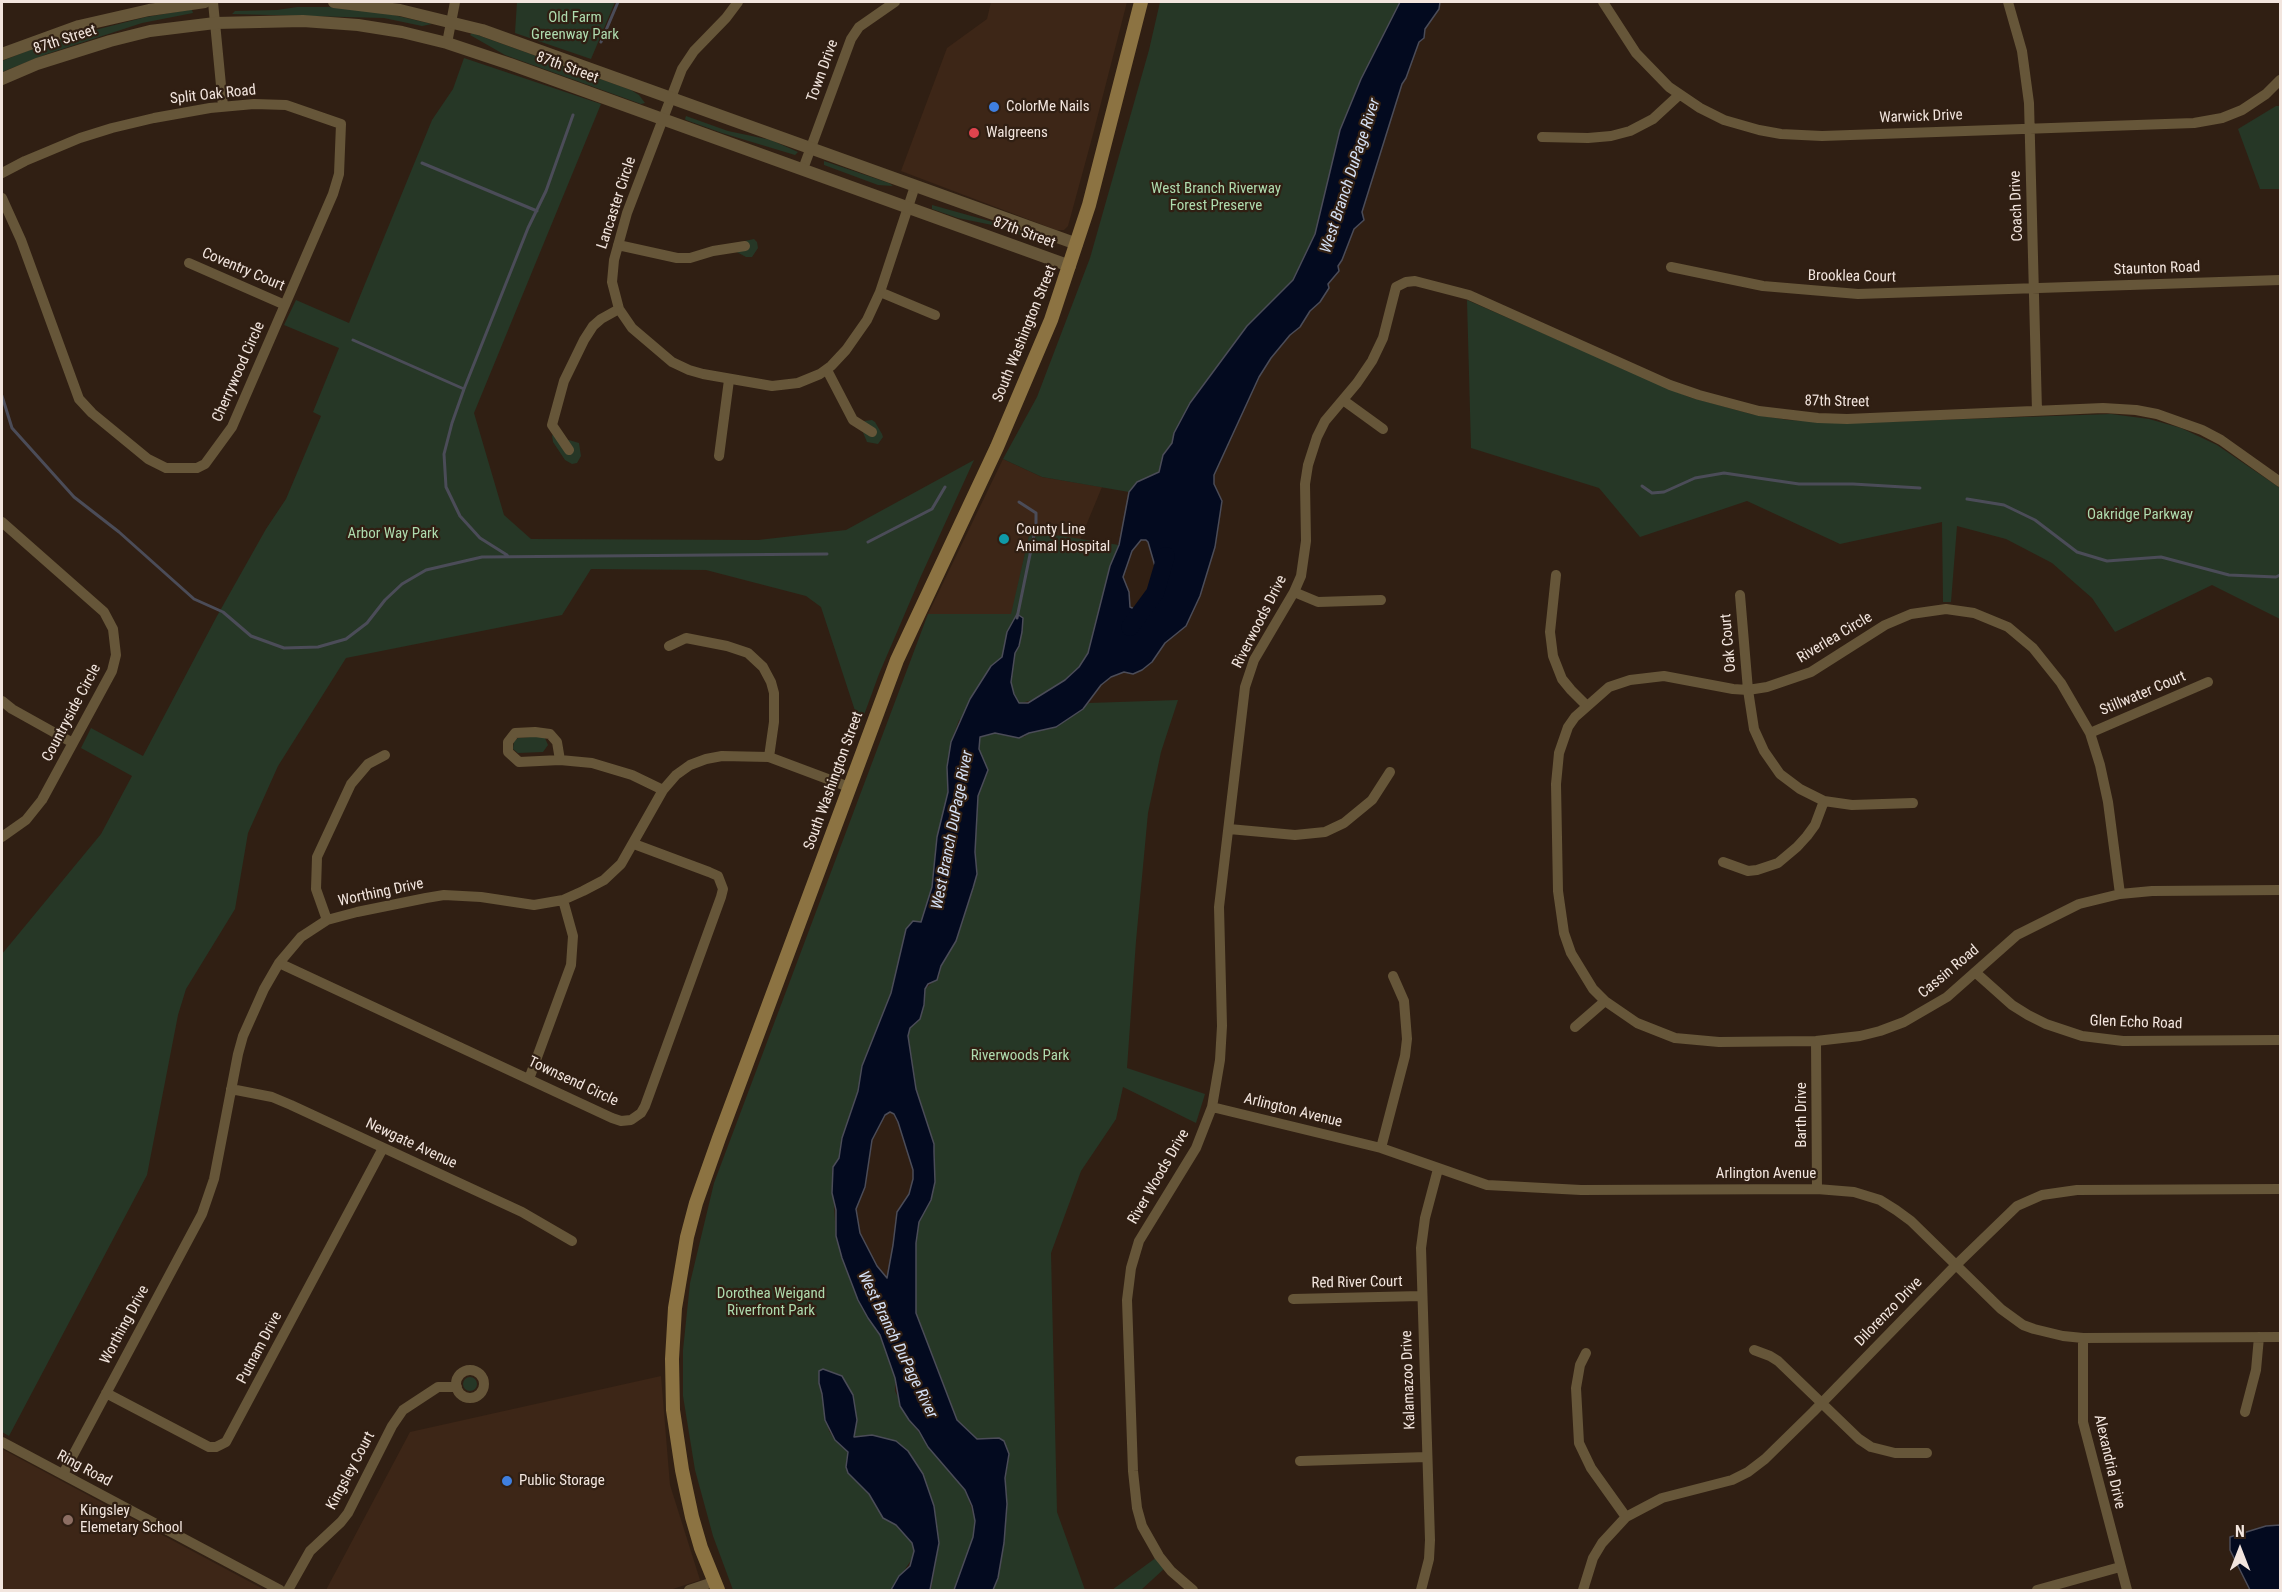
<!DOCTYPE html>
<style>
body{margin:0}
#map{position:relative;width:2282px;height:1592px;overflow:hidden;background:#301f13;font-family:"Roboto Condensed",sans-serif}
canvas{display:block}
.frame{position:absolute;inset:0;border:3px solid #f2e5de;pointer-events:none}
.north{position:absolute;left:2210px;top:1520px;width:60px;height:60px;-webkit-text-stroke:4px #301f13;paint-order:stroke;rotate:0deg;font-size:16px;font-weight:700;line-height:24px;text-align:center;color:#f2e5de}
.north::after{content:'';display:block;margin:auto;width:21px;height:27px;background:#f2e5de;clip-path:polygon(50% 0,100% 100%,50% 72%,0 100%)}
</style>
<div id="map">
<canvas width="2282" height="1592"></canvas>
<div class="frame"></div>
<div class="north">N</div>
</div>
<script>
const g = document.querySelector('canvas').getContext('2d');
g.lineJoin = 'round';
function paint(path, color) { g.fillStyle = color; g.fill(path, 'evenodd'); }
const toPath = rows => new Path2D(rows.map(r => 'M' + r).join(''));
function stroke(path, color, width, dash) { g.strokeStyle = color; g.lineWidth = width; g.lineCap = dash ? 'butt' : 'round'; g.setLineDash(dash || []); g.stroke(path); }
function write(font, color, halo, rows, align = 'center') {
  g.font = font + ' "Roboto Condensed",sans-serif'; g.lineWidth = 4.5; g.setLineDash([]); g.textBaseline = 'middle'; g.strokeStyle = halo; g.fillStyle = color; for (const [text, x, y, turn = 0] of rows) {
    g.save(); g.translate(x, y); g.rotate((+turn || 0) * Math.PI / 180); g.textAlign = isNaN(turn) ? turn : align; if (halo) g.strokeText(text, 0, 0); g.fillText(text, 0, 0); g.restore();
  }
}
paint(toPath([
 [991,2,1127,2,1092,138,1068,226,1064,230,1056,230,901,171,947,48,987,19],
 [1003,459,1042,477,1102,487,1080,540,1030,531,1012,614,928,614],
 [661,1376,670,1485,700,1580,670,1590,326,1590,410,1432],
 [2,1449,265,1590,266,1590,2,1590]
]), '#3d2617');
paint(toPath([
 [517,2,615,2,591,59,515,33],
 [1160,2,1400,2,1361,79,1340,130,1315,234,1293,280,1247,326,1174,433,1172,443,1166,450,1158,473,1137,482,1129,492,1042,477,1003,459,1037,397,1090,258,1149,50],
 [297,7,330,7,385,13,432,24,422,26,384,18,232,14,235,11,277,10],
 [188,10,192,10,193,13,142,23,47,54,2,72,2,61,52,41,146,17],
 [472,33,631,90,639,95,645,103,641,104,505,55,470,35],
 [464,58,601,104,474,413,504,515,531,539,758,540,846,530,974,460,921,576,879,674,860,726,821,607,806,596,706,570,591,569,562,615,346,658,278,766,248,833,235,909,186,989,178,1015,147,1175,9,1436,2,1432,2,954,101,834,132,776,81,748,91,728,143,756,217,616,266,529,286,499,321,416,313,412,339,348,284,325,296,300,349,323,432,120,453,89],
 [2276,106,2280,106,2280,189,2260,189,2238,129],
 [686,116,728,131,771,140,798,152,795,155,722,133,686,120,685,119],
 [824,161,889,183,893,186,878,185,824,165],
 [932,205,1000,224,1052,242,1053,245,1051,246,992,225,958,218,932,209],
 [754,239,757,242,758,248,752,257,746,257,735,251,740,242],
 [1467,300,1689,397,1751,414,1788,420,1851,423,2111,414,2149,419,2181,428,2217,445,2280,488,2280,619,2212,585,2115,632,2092,598,2052,563,2006,539,1957,526,1951,602,1943,602,1942,522,1840,544,1747,501,1640,537,1599,488,1471,448],
 [872,420,875,422,882,434,883,437,878,444,867,442,862,430,864,421],
 [552,435,579,443,581,456,577,463,572,464,565,460,553,442],
 [1030,531,1119,545,1110,566,1088,653,1079,667,1065,680,1036,699,959,720,951,742,947,767,948,792,937,837,932,887,921,923,906,929,891,993,862,1066,858,1091,842,1138,839,1158,833,1167,832,1174,836,1237,868,1318,880,1335,895,1378,895,1391,909,1420,966,1490,975,1521,973,1537,954,1590,931,1590,939,1543,872,1435,854,1438,819,1383,829,1431,835,1440,848,1452,846,1467,869,1494,883,1518,896,1525,912,1543,914,1556,891,1590,733,1590,713,1536,695,1470,683,1396,683,1350,690,1283,714,1183,928,614,1011,614],
 [1178,700,1161,752,1148,813,1136,941,1127,1068,1205,1094,1196,1123,1123,1087,1116,1119,1081,1171,1051,1253,1057,1512,1085,1590,993,1590,998,1578,1007,1504,1005,1478,1009,1454,977,1439,957,1420,916,1313,916,1243,919,1222,931,1200,935,1182,934,1152,934,1144,916,1089,908,1036,910,1028,920,1019,924,1005,925,989,939,977,941,966,956,941,973,888,977,874,975,852,978,796,988,770,979,749,980,737,995,733,1013,737,1024,737,1029,733,1056,727,1089,703],
 [541,736,545,738,548,745,543,752,518,753,513,749,514,741,518,738],
 '463 1384a7 7 0 1 1 14 0a7 7 0 1 1-14 0Z',
 [1157,1557,1165,1568,1141,1590,1112,1590]
]), '#263726');
const water = toPath([
 [1400,2,1440,2,1439,9,1425,29,1424,38,1419,42,1406,78,1402,84,1362,212,1364,220,1354,229,1342,260,1338,266,1339,271,1328,284,1329,288,1320,302,1310,311,1300,327,1290,335,1271,358,1259,377,1214,475,1214,484,1222,501,1215,547,1200,596,1186,626,1165,643,1152,662,1142,670,1133,674,1124,672,1111,677,1101,685,1083,709,1056,727,1029,733,1019,738,995,733,980,737,979,749,988,770,978,796,975,852,977,874,973,888,956,941,941,966,937,980,928,984,925,989,924,1005,920,1019,910,1028,908,1036,916,1089,934,1144,934,1152,935,1182,931,1200,919,1222,916,1243,916,1313,957,1420,977,1439,999,1438,1004,1441,1009,1454,1005,1478,1007,1504,1004,1543,998,1578,993,1590,954,1590,973,1537,975,1521,972,1506,965,1490,928,1447,919,1431,909,1420,900,1406,895,1378,880,1335,868,1318,858,1300,842,1258,836,1236,836,1210,832,1193,833,1167,839,1158,842,1138,858,1091,862,1066,891,993,906,929,913,921,921,922,932,887,937,837,948,792,947,767,951,742,970,699,991,666,1002,657,1007,632,1017,614,1023,618,1022,632,1019,646,1015,653,1011,682,1014,694,1019,703,1028,703,1065,680,1079,667,1088,653,1110,566,1119,545,1129,492,1137,482,1159,472,1163,455,1172,443,1174,433,1190,403,1247,326,1293,280,1315,234,1340,130,1361,79,1400,2],
 [1141,540,1146,540,1148,542,1159,580,1154,597,1149,604,1139,611,1130,607,1129,592,1123,577,1132,551,1141,540],
 [890,1112,894,1114,898,1122,913,1170,913,1179,909,1194,897,1212,893,1245,887,1278,877,1266,860,1233,856,1209,865,1187,872,1140,885,1115,890,1112],
 [823,1369,842,1376,853,1395,857,1420,854,1437,872,1435,896,1441,908,1451,923,1474,934,1506,939,1543,930,1590,891,1590,899,1576,910,1566,914,1551,912,1543,896,1525,883,1518,869,1494,848,1473,846,1467,848,1452,835,1440,825,1420,822,1394,819,1383,819,1371,823,1369],
 [2280,1525,2280,1590,2250,1590,2230,1550,2230,1537,2266,1526,2280,1525]
]);
paint(water, '#030a1f');
stroke(water, '#4b4c58', 1.5);
stroke(toPath([
 [601,42,618,2],
 [422,163,537,211],
 [353,340,464,389],
 [2,396,12,428,74,497,119,532,194,599,223,612,251,636,284,648,318,647,346,639,367,623,385,600,402,584,426,570,482,557,827,554],
 [1642,486,1652,493,1664,492,1695,478,1724,473,1799,484,1853,484,1920,488],
 [1967,499,2004,505,2035,520,2077,552,2107,561,2161,557,2229,575,2276,577,2280,575],
 [1019,502,1036,513,1036,524],
 [868,542,932,509,945,487],
 [507,555,480,538,460,516,446,487,444,454,452,423,464,389,528,228,546,191,573,115],
 [1017,618,1034,535]
]), '#4b4c58', 3);
stroke(toPath([
 [1130,627,1155,593,1166,556]
]), '#030a1f', 18);
stroke(toPath([
 [213,2,223,106],
 [738,2,726,18,694,51,682,69,627,213,614,260,612,282,619,309,632,328,672,362,689,370,703,374,772,386,798,383,820,374,831,366,846,350,867,320,880,292,915,186],
 [1603,2,1636,53,1669,87,1700,108,1724,120,1759,130,1781,134,1822,136,2194,123,2222,118,2242,110,2266,94,2280,80],
 [2008,2,2022,51,2029,103,2037,411],
 [447,43,455,2],
 [1542,137,1588,138,1611,136,1630,131,1653,119,1679,95],
 [803,169,851,39,859,27,895,2],
 [2,173,25,161,80,138,112,128,154,118,210,108,254,104,286,105,341,124,339,174,333,194,232,427,205,464,197,468,166,468,148,459,92,413,79,399,21,240,2,198],
 [618,245,677,258,690,258,713,251,745,246],
 [189,263,285,305],
 [1671,267,1763,286,1858,294,2280,280],
 [880,292,935,315],
 [827,370,853,420,872,432],
 [1343,400,1383,429],
 [569,450,552,425,564,381,584,340,593,326,601,319,619,309],
 [719,456,729,380],
 [2,522,104,612,113,629,116,655,112,671,42,800,26,820,2,837],
 [1556,575,1550,632,1553,656,1562,679,1571,690,1586,705],
 [1294,592,1318,602,1381,600],
 [1740,595,1748,690,1754,729,1764,751,1780,774,1800,789,1824,801,1852,805,1913,803],
 [669,646,686,638,727,646,748,653,763,667,771,682,774,693,774,722,769,757],
 [2,701,12,709,73,743],
 [2090,733,2208,682],
 [560,760,557,742,550,734,535,732,515,733,508,742,508,752,519,762,560,760,592,763,632,775,663,790],
 [1229,829,1295,835,1325,832,1344,823,1372,800,1390,772],
 [1723,862,1748,871,1757,870,1778,863,1797,847,1807,836,1815,825,1824,801],
 [2120,894,2108,802,2100,765,2090,733,2061,683,2033,648,2008,627,1974,613,1946,609,1911,614,1885,625,1811,672,1767,687,1748,690,1733,689,1664,676,1630,680,1609,687,1575,717,1568,727,1559,753,1556,784,1558,891,1564,933,1571,953,1593,989,1605,1001,1637,1023,1675,1038,1719,1042,1816,1041,1860,1036,1880,1031,1904,1022,1947,997,2017,935,2079,904,2120,894,2152,891,2280,890],
 [327,920,316,889,317,857,351,784,368,764,385,755],
 [279,963,612,1118,621,1121,631,1120,641,1113,645,1106,721,897,723,889,718,876,709,872,634,844],
 [1975,972,2012,1005,2028,1015,2046,1024,2082,1036,2123,1041,2280,1040],
 [1575,1027,1605,1001],
 [1816,1041,1817,1189],
 [529,1079,571,965,573,936,563,900],
 [231,1089,272,1097,291,1105,522,1212,572,1241],
 [1212,1107,1381,1148,1487,1185,1581,1190,1817,1189,1854,1192,1880,1200,1896,1210,1911,1221,2001,1309,2023,1325,2034,1329,2063,1336,2083,1338,2280,1337],
 [1381,1148,1405,1056,1407,1039,1404,1001,1393,976],
 [1293,1299,1421,1296],
 [2083,1338,2083,1422,2127,1590],
 [1754,1350,1770,1356,1778,1361,1859,1439,1871,1447,1895,1453,1927,1453],
 [1586,1353,1580,1365,1576,1388,1579,1443,1591,1468,1626,1517],
 '456 1384a14 14 0 1 1 28 0a14 14 0 1 1-28 0Z',
 [106,1393,209,1447,216,1447,226,1442,383,1148],
 [2245,1412,2256,1370,2259,1337],
 [2,1442,280,1590],
 [1300,1461,1427,1457],
 [63,1474,202,1214,214,1179,238,1054,243,1036,264,989,279,963,301,937,327,920,357,912,426,898,444,895,481,897,534,905,563,900,583,891,604,880,621,864,663,790,676,775,690,765,706,759,722,756,769,757,849,787],
 [288,1590,310,1551,341,1522,348,1513,392,1426,403,1410,438,1387,457,1387],
 [689,1590,713,1582],
 [1193,1590,1171,1571,1159,1556,1142,1526,1137,1508,1133,1471,1127,1300,1131,1268,1139,1241,1196,1148,1212,1107,1220,1060,1222,1026,1219,907,1245,687,1254,660,1294,592,1301,576,1306,541,1305,484,1308,465,1317,437,1325,421,1357,383,1372,361,1383,338,1396,287,1406,282,1415,281,1469,295,1670,385,1699,395,1759,411,1818,418,1847,419,2103,408,2136,410,2157,414,2202,430,2221,440,2280,482],
 [1421,1590,1429,1559,1430,1540,1421,1248,1425,1218,1438,1169],
 [1583,1590,1593,1558,1602,1543,1626,1517,1662,1498,1732,1480,1748,1472,1765,1459,1813,1412,1955,1266,2017,1206,2042,1195,2077,1190,2280,1189],
 [2037,1590,2120,1567]
]), '#665639', 10);
stroke(toPath([
 [334,2,400,10,482,30,1077,244],
 [2,54,79,26,149,10,205,2],
 [2,79,37,64,110,41,150,31,215,23,303,21,358,25,402,32,447,43,510,64,1070,266]
]), '#665639', 12);
stroke(toPath([
 [718,1590,701,1548,692,1517,682,1470,673,1410,672,1359,675,1308,687,1237,696,1203,719,1138,897,660,997,447,1051,320,1089,205,1141,2]
]), '#8c7342', 14);
for (const [x, y, r, color] of [
 [994,107,6,"#3f7fe0"],
 [974,133,6,"#e0444e"],
 [1004,539,6,"#0f9aa8"],
 [507,1481,6,"#3f7fe0"],
 [68,1520,6,"#8d6e63"]
]) { const dot = new Path2D(); dot.arc(x, y, r, 0, 2 * Math.PI); g.fillStyle = color; g.fill(dot); stroke(dot, '#301f13', 2); }
write('15px', '#aedbae', '#301f13', [
 ["Old Farm",575,18],
 ["Greenway Park",575,35],
 ["West Branch Riverway",1216,189],
 ["Forest Preserve",1216,206],
 ["Oakridge Parkway",2140,515],
 ["Arbor Way Park",393,534],
 ["Riverwoods Park",1020,1056],
 ["Dorothea Weigand",771,1294],
 ["Riverfront Park",771,1311]
]);
write('15px', '#f2e5de', '#301f13', [
 ["87th Street",65,40,-18],
 ["87th Street",567,68,20],
 ["Town Drive",823,71,-70],
 ["Split Oak Road",213,95,-6],
 ["Warwick Drive",1921,117,-2],
 ["Lancaster Circle",617,203,-72],
 ["Coach Drive",2017,206,-92],
 ["87th Street",1024,233,20],
 ["Staunton Road",2157,269,-2],
 ["Coventry Court",243,270,23],
 ["Brooklea Court",1852,277,1],
 ["South Washington Street",1025,334,-68],
 ["Cherrywood Circle",239,372,-66],
 ["87th Street",1837,402,1],
 ["Riverwoods Drive",1260,622,-63],
 ["Riverlea Circle",1835,638,-31],
 ["Oak Court",1729,643,-95],
 ["Stillwater Court",2143,694,-23],
 ["Countryside Circle",72,713,-62],
 ["South Washington Street",834,781,-70],
 ["Worthing Drive",381,893,-12],
 ["Cassin Road",1949,972,-40],
 ["Glen Echo Road",2136,1023,2],
 ["Townsend Circle",573,1082,25],
 ["Arlington Avenue",1293,1111,14],
 ["Barth Drive",1802,1115,-90],
 ["Newgate Avenue",411,1144,25],
 ["Arlington Avenue",1766,1174],
 ["River Woods Drive",1159,1177,-60],
 ["Red River Court",1357,1283,-1],
 ["Dilorenzo Drive",1889,1312,-46],
 ["Worthing Drive",125,1325,-62],
 ["Putnam Drive",260,1348,-62],
 ["Kalamazoo Drive",1409,1380,-92],
 ["Alexandria Drive",2109,1462,77],
 ["Ring Road",84,1469,28],
 ["Kingsley Court",351,1471,-62]
]);
write('15px', '#f2e5de', '#301f13', [
 ["ColorMe Nails",1006,107],
 ["Walgreens",986,133],
 ["County Line",1016,530],
 ["Animal Hospital",1016,547],
 ["Public Storage",519,1481],
 ["Kingsley",80,1511],
 ["Elemetary School",80,1528]
], 'left');
write('italic 16px', '#d5e1f6', '#301f13', [
 ["West Branch DuPage River",1351,176,-72],
 ["West Branch DuPage River",953,830,-79],
 ["West Branch DuPage River",897,1345,64]
]);
</script>
